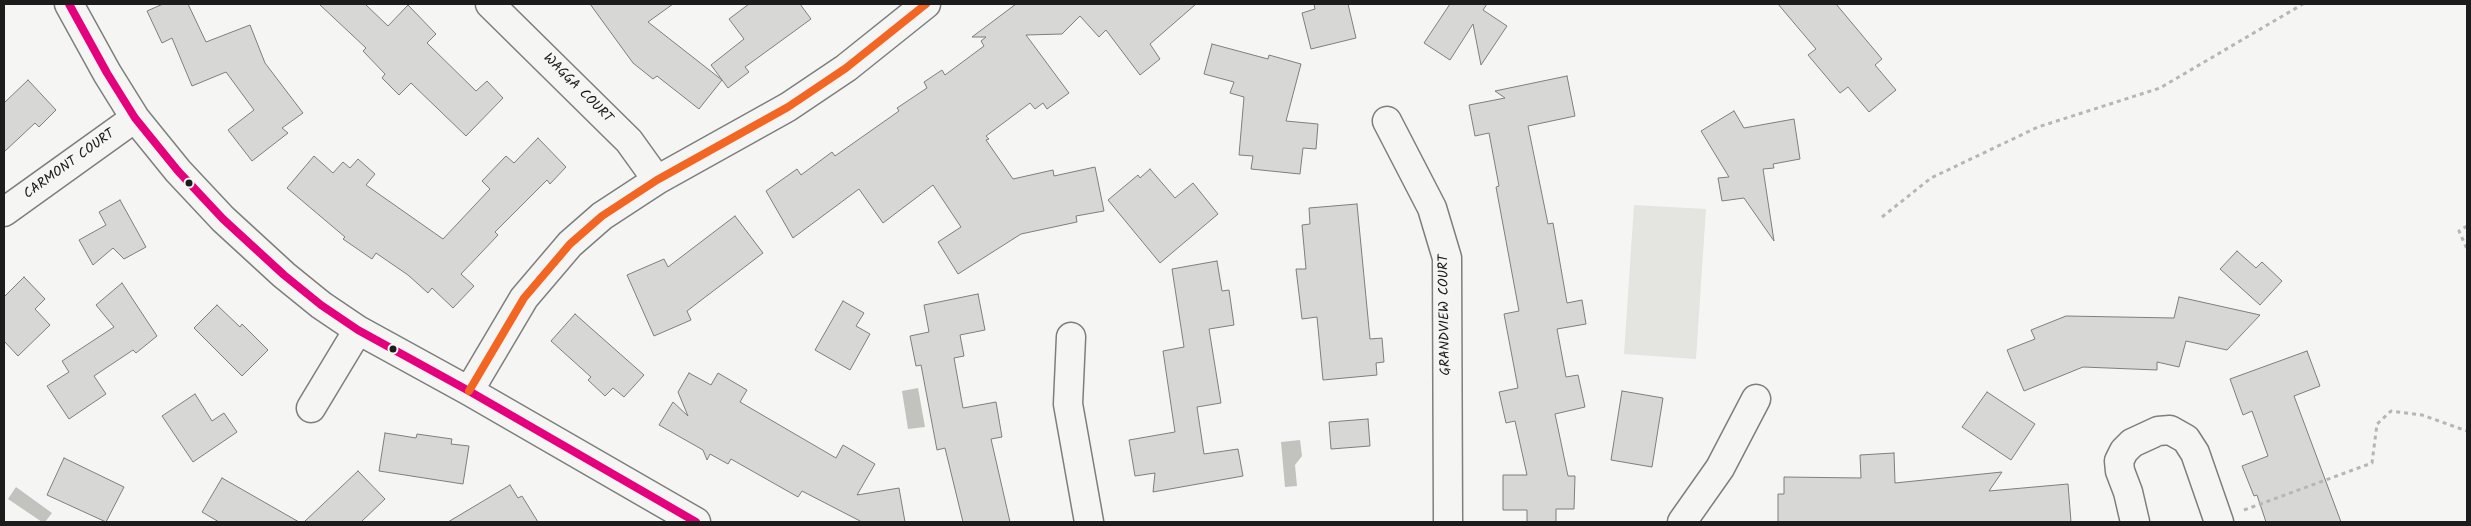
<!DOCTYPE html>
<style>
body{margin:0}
#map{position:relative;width:2471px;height:526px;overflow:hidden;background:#f5f5f3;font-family:Kalam,sans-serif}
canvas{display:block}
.frame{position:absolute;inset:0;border:5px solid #1c1c1c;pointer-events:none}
</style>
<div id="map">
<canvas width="2471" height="526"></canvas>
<div class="frame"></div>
</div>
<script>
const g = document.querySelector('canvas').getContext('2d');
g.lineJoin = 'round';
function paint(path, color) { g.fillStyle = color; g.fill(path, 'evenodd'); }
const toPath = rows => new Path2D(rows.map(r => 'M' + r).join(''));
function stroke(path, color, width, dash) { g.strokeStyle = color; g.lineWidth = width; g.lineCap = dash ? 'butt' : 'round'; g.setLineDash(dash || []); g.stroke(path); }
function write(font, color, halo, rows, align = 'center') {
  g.font = font + ' Kalam,sans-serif'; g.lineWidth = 4; g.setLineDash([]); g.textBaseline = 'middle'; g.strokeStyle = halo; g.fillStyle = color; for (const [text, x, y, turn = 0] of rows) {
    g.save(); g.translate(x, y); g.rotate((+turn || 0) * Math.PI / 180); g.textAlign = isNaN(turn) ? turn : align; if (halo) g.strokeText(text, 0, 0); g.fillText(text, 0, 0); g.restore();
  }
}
paint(toPath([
 [1634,205,1706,209,1696,359,1624,354]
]), '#e4e4e1');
paint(toPath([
 [918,388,925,427,908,429,902,391],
 [1300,440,1302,456,1295,465,1297,486,1285,487,1281,442],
 [16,487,52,513,45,522,42,522,8,499]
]), '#c2c2bf');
const building = toPath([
 [163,4,188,4,206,42,250,25,265,63,303,113,282,128,288,133,252,161,228,130,254,110,226,72,192,86,172,38,162,43,147,11,163,4],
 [319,4,365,4,388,26,408,5,436,34,427,43,476,91,487,81,503,98,466,136,411,83,399,95,382,78,385,74,363,51,366,48,319,4],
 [590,4,673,4,648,22,722,80,699,109,657,76,653,79,633,63,590,4],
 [749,4,800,4,811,19,745,67,749,72,728,88,711,65,744,39,729,19,749,4],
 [1016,4,1196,4,1150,44,1160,59,1140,75,1106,30,1099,37,1080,16,1062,34,1026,35,1069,93,1047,109,1043,103,1035,109,1030,103,986,136,989,139,986,140,1013,179,1053,170,1054,176,1095,167,1104,211,1076,216,1077,222,1021,234,958,274,938,242,961,227,933,185,883,223,859,189,793,238,766,191,797,169,801,175,832,152,835,156,899,111,897,108,927,88,924,82,942,70,945,75,984,46,981,41,986,37,972,37,1016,4],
 [1314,4,1348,4,1356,38,1311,49,1302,13,1315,9,1314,4],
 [1450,4,1487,4,1483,10,1507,26,1481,65,1473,24,1450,60,1424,43,1450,4],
 [1778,4,1836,4,1882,59,1875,65,1896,90,1869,112,1848,87,1840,93,1808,55,1816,49,1778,4],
 [1212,44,1268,59,1269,55,1301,64,1286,121,1318,124,1316,149,1303,148,1300,174,1251,169,1253,156,1239,155,1244,97,1230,93,1234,82,1204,74,1212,44],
 [1567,76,1575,116,1528,126,1548,224,1553,223,1567,303,1582,300,1586,324,1557,329,1566,377,1578,375,1585,407,1555,414,1568,476,1575,476,1574,509,1556,509,1556,522,1527,522,1527,510,1503,510,1503,475,1527,475,1515,421,1506,423,1499,392,1518,388,1504,314,1519,311,1496,187,1499,186,1489,133,1475,136,1469,105,1505,98,1495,91,1567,76],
 [28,80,56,110,39,127,35,123,4,152,4,103,28,80],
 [1734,111,1744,128,1794,119,1800,159,1773,164,1774,168,1763,169,1774,241,1744,198,1722,201,1718,178,1729,177,1701,131,1734,111],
 [538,138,566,167,550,184,547,180,495,232,498,235,461,274,474,286,453,308,432,288,428,293,408,275,376,253,372,259,343,239,345,237,287,188,314,156,333,173,343,162,350,168,358,159,375,174,366,185,443,239,490,189,482,181,506,156,514,163,538,138],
 [1150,169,1175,198,1193,183,1218,214,1160,263,1108,200,1138,175,1140,178,1150,169],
 [120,200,146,247,124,259,113,248,93,265,79,240,106,225,99,212,120,200],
 [1357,204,1370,339,1382,338,1384,362,1376,363,1377,375,1323,380,1317,317,1302,319,1296,269,1306,269,1302,225,1310,224,1309,208,1357,204],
 [735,216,763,253,687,311,691,320,654,336,627,275,664,259,668,267,735,216],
 [2237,251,2256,268,2262,262,2282,281,2260,305,2220,269,2237,251],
 [1217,261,1222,291,1229,290,1234,325,1209,329,1221,403,1197,407,1204,454,1238,449,1243,476,1153,492,1155,473,1135,476,1129,440,1175,432,1163,351,1184,347,1172,269,1217,261],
 [24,277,45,299,35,309,50,325,18,356,4,341,4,297,24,277],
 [122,283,157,336,136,353,133,350,94,376,106,394,69,419,47,386,69,372,62,361,114,327,96,305,122,283],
 [978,294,985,330,960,335,964,356,954,358,963,408,996,402,1002,437,991,439,1010,522,963,522,945,448,937,450,921,365,916,366,910,336,929,332,924,305,978,294],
 [2179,297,2260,315,2227,350,2186,341,2179,367,2157,362,2157,370,2083,367,2024,391,2007,350,2035,339,2031,330,2066,316,2174,318,2179,297],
 [843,301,864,313,856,326,870,334,850,370,815,350,843,301],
 [217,305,240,327,242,324,268,350,242,376,194,328,217,305],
 [575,314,644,375,624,397,613,388,605,396,588,380,591,377,551,341,575,314],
 [2307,351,2320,386,2294,396,2341,522,2266,522,2257,495,2254,496,2242,466,2268,456,2252,411,2243,415,2230,379,2307,351],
 [689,373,711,385,718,373,747,390,740,402,836,458,843,445,875,464,857,495,899,488,905,522,862,522,802,491,798,497,731,459,728,464,710,454,707,460,703,450,659,425,673,402,688,416,678,392,689,373],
 [1622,391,1663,398,1652,467,1611,460,1622,391],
 [1987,392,2035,424,2011,460,1962,427,1987,392],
 [195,394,212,421,224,413,237,432,193,462,162,416,195,394],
 [1368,419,1370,446,1331,449,1329,422,1368,419],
 [385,433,416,438,417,434,452,439,451,444,469,446,463,484,379,471,385,433],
 [1894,453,1895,483,2002,472,1989,491,2068,484,2071,522,1778,522,1778,494,1784,494,1784,477,1861,478,1860,455,1894,453],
 [64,458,124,487,106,522,47,495,64,458],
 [358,471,385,499,361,522,304,522,358,471],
 [222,478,299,522,219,522,202,512,222,478],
 [510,485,518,498,522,496,538,522,448,522,510,485]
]);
paint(building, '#d7d7d6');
stroke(building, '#7e7e7d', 1);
const minor = toPath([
 [69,4,107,73,135,118,178,171,223,219,284,275,321,305,358,330,469,391,696,522],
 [490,4,629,141,657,180],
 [1387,121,1432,208,1447,258,1448,522],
 [4,212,135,118],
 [1071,337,1068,404,1089,522],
 [469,391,524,298,570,244,602,216,657,180,788,107,846,68,926,4],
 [311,408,358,330],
 [1682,522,1720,468,1756,399],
 [2135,522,2128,492,2120,471,2119,461,2124,451,2132,443,2158,431,2170,430,2186,439,2195,453,2219,522]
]);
stroke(minor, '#7e7e7d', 31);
stroke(toPath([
 [1882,217,1931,178,2038,127,2160,88,2303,4],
 [2467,226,2459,231,2467,249],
 [2244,510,2372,463,2377,424,2391,411,2422,415,2467,431]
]), '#b6b6b5', 3, [4, 4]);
stroke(minor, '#f5f5f3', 28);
stroke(toPath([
 [69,4,107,73,135,118,178,171,223,219,284,275,321,305,358,330,469,391,696,522]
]), '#e5007d', 8);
stroke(toPath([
 [469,391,524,298,570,244,602,216,657,180,788,107,846,68,926,4]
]), '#f26522', 8);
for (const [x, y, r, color] of [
 [189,183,4.5,"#1c1c1c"],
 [393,349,4.5,"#1c1c1c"]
]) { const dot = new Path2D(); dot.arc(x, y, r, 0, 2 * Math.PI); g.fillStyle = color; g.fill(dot); stroke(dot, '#f6f6f2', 2); }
write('14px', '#1c1c1c', '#f6f6f2', [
 ["WAGGA COURT",577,89,45],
 ["CARMONT COURT",70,165,-36],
 ["GRANDVIEW COURT",1446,315,-91]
]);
</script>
